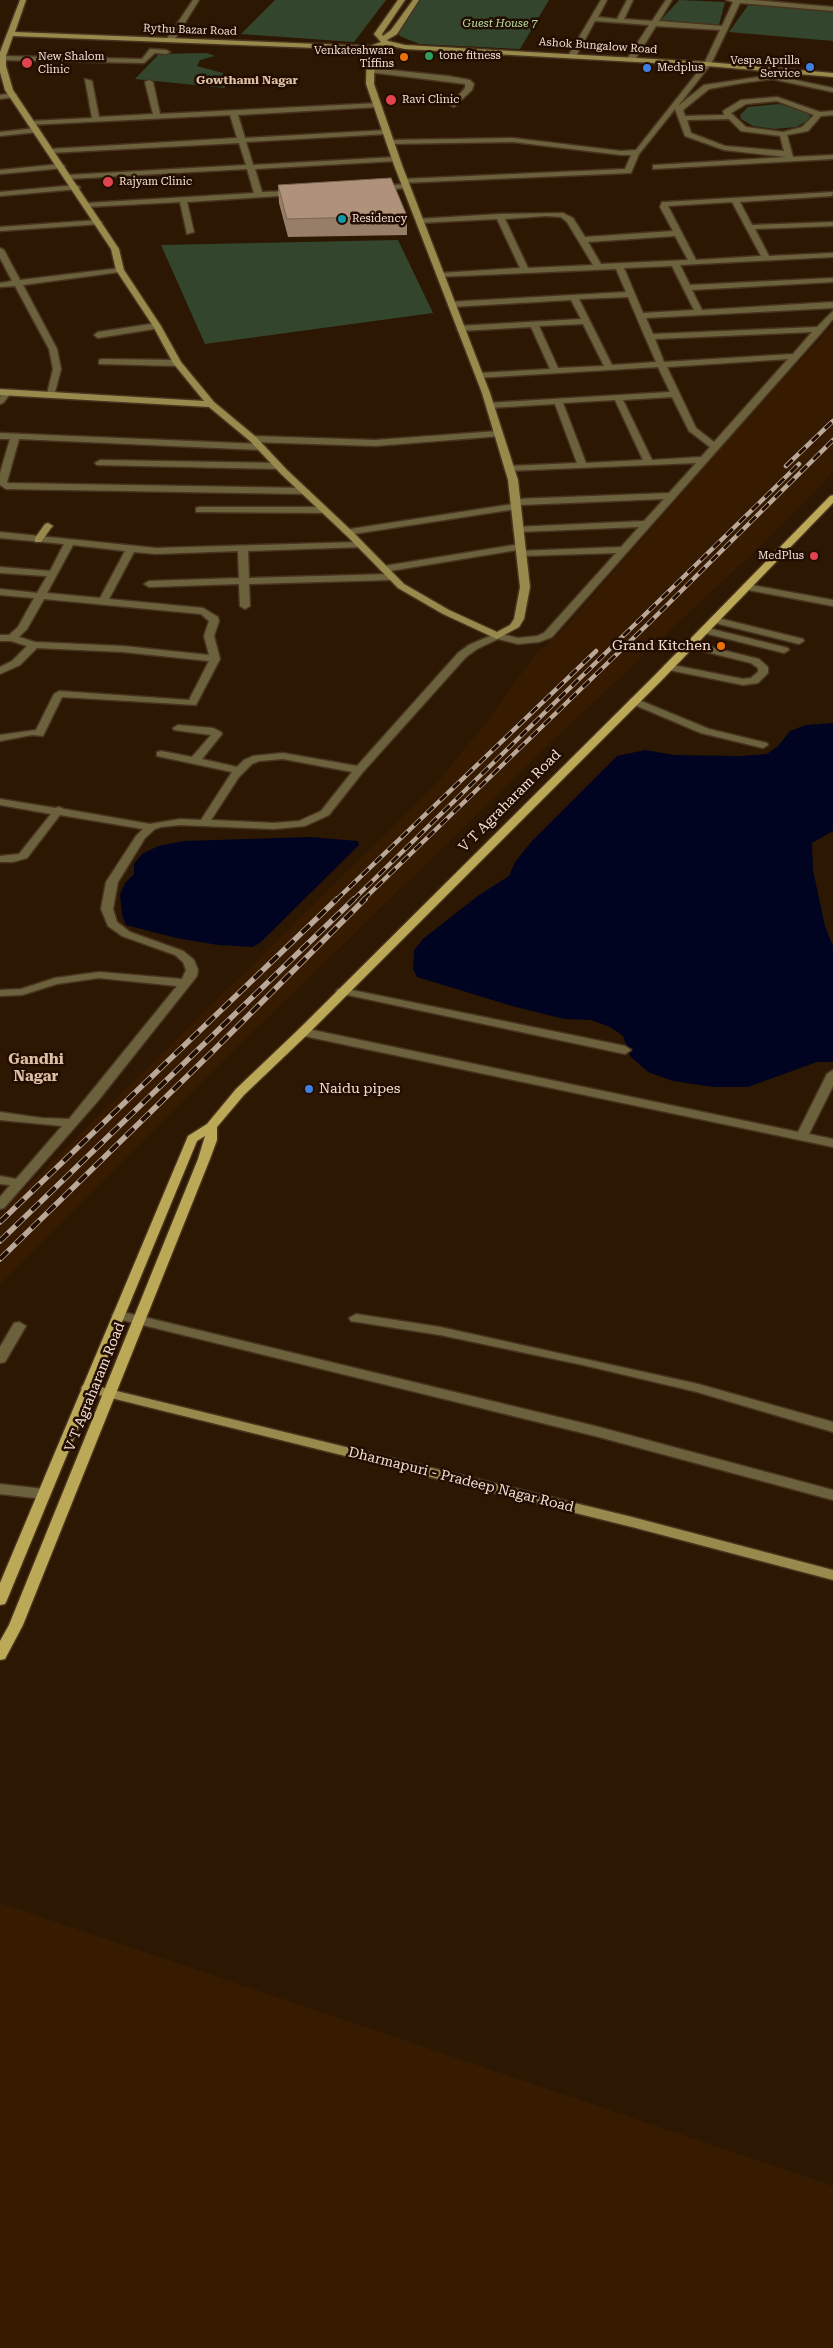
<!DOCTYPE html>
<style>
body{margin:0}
canvas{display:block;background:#2c1702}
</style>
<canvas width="833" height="2348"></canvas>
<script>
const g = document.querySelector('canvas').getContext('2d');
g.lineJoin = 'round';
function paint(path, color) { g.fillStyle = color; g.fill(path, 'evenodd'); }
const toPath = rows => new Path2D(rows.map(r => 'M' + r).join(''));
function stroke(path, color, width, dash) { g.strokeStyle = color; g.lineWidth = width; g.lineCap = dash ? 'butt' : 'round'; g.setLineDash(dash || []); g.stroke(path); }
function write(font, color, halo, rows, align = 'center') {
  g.font = font + ' "Roboto Serif",serif'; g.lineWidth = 5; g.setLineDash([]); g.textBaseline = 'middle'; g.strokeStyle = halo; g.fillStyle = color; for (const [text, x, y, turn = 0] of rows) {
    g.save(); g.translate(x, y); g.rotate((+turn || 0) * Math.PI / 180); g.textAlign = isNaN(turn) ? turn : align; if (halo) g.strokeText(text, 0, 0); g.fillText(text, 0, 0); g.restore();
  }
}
paint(toPath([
 [833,325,833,472,760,546,550,743,222,1062,0,1284,0,1213,438,782,488,720,534,656,565,628,735,432],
 [0,1903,833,2186,833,2348,0,2348]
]), '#361b00');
paint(toPath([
 [275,0,386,0,354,42,241,34],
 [420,0,549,0,520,49,420,44,409,40,400,36,397,31],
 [679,0,725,2,719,25,661,20],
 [749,4,833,12,833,41,729,32],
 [207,53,215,56,200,60,197,66,223,73,225,88,135,79,159,54],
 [779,104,807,112,810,116,809,120,796,127,775,129,753,126,741,119,740,115,748,107],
 [398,240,433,313,205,344,161,245]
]), '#33452d');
paint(toPath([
 [833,723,833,831,812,843,813,870,825,926,833,946,833,1062,817,1062,748,1087,713,1087,673,1081,648,1072,630,1056,623,1036,610,1027,591,1020,564,1019,512,1006,417,977,413,969,414,950,423,939,479,895,509,876,515,862,532,841,617,756,645,750,674,755,741,756,767,754,778,746,790,731,806,725],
 [310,837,358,841,359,845,261,942,253,947,218,945,176,938,126,925,122,915,120,894,125,883,134,874,134,864,142,854,158,846,184,841]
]), '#000420');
const street = toPath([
 [193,0,199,0,173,42,167,42,166,40,193,0],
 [601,0,607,0,598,17,617,19,627,0,633,0,624,19,652,21,666,0,672,0,659,21,722,26,733,2,726,0,753,0,833,7,833,11,740,3,711,64,678,106,704,85,772,75,833,88,833,92,772,79,742,83,709,89,683,110,685,116,724,115,723,111,741,100,777,97,820,112,833,111,833,115,821,116,808,131,787,135,793,157,833,155,833,159,653,169,653,165,656,165,786,157,724,150,685,136,675,109,639,154,631,173,401,183,401,179,404,179,625,169,631,155,621,155,513,142,390,144,386,142,390,140,513,138,621,151,636,150,704,64,720,30,656,26,634,61,631,61,627,59,649,25,595,21,575,58,569,58,568,56,601,0],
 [777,101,814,115,802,127,783,132,746,127,731,113,746,104,777,101],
 [729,119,741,131,780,136,784,151,725,146,691,133,687,120,729,119],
 [150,49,166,50,170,52,166,54,155,53,144,63,0,60,2,56,142,59,150,49],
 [371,68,448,76,470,80,474,84,472,90,454,107,450,105,465,88,465,84,368,72,368,68,371,68],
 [85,79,92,81,99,117,153,114,145,82,149,80,153,82,160,114,380,103,380,107,377,107,238,115,245,138,387,130,391,132,387,134,246,142,253,165,396,157,400,159,396,161,255,169,262,192,294,191,298,193,294,195,187,202,194,232,187,234,180,202,87,207,83,205,87,203,254,193,247,169,68,179,64,177,68,175,246,165,239,143,50,153,46,151,50,149,237,138,230,115,28,125,27,123,31,121,92,118,85,79],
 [13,93,17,95,16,97,0,99,0,95,13,93],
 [36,128,39,128,39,132,0,136,0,132,36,128],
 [61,164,65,166,64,168,0,174,0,170,61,164],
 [406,184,410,186,409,188,379,190,375,188,379,186,406,184],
 [76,185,80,187,79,189,0,196,0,192,76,185],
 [833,192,832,196,740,202,752,225,833,222,833,226,755,229,769,256,833,253,833,257,680,265,690,285,833,278,833,282,692,290,702,310,833,302,833,308,646,318,653,334,817,327,833,311,833,319,823,331,552,637,539,642,518,644,498,639,477,649,466,657,363,772,329,815,305,826,274,829,180,825,161,827,155,829,145,838,118,882,113,909,117,922,130,932,183,951,194,960,198,970,197,976,97,1102,4,1208,0,1209,0,1197,10,1185,0,1184,0,1176,16,1179,62,1126,0,1120,0,1112,42,1118,69,1119,177,986,99,978,57,984,22,995,0,996,0,990,21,989,55,978,99,972,182,979,186,970,183,962,175,955,122,936,108,926,101,909,106,882,136,836,143,829,60,815,27,858,13,862,0,862,0,856,19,854,51,814,0,805,0,799,55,808,59,807,64,809,150,824,180,819,201,820,232,772,157,756,157,752,161,751,192,757,211,735,174,730,173,728,178,725,213,728,221,732,222,734,202,759,237,767,244,760,253,756,283,753,357,766,458,653,469,645,497,633,518,638,537,636,544,633,616,553,521,556,518,555,518,551,621,547,639,527,518,532,513,529,515,527,644,521,664,499,520,505,519,508,516,509,347,535,342,532,344,530,513,504,513,500,516,499,669,493,696,463,506,471,506,467,509,466,577,463,555,404,489,408,486,407,486,403,670,392,658,367,476,378,476,374,479,373,550,369,531,327,460,331,457,330,457,326,581,319,571,300,451,307,448,306,448,302,626,292,616,269,437,277,437,273,440,273,520,268,497,219,420,223,417,223,417,219,500,214,563,213,573,218,585,237,673,231,660,207,662,202,665,202,833,192],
 [732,202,761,256,696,260,668,206,732,202],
 [546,216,561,217,567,222,593,265,528,268,505,219,546,216],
 [675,236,688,260,601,264,588,242,675,236],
 [672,266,694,310,643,313,624,268,672,266],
 [628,297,645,337,656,362,612,365,579,299,628,297],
 [583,324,604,366,558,368,539,326,583,324],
 [812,332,793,354,664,362,655,339,812,332],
 [788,359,714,442,696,428,667,367,788,359],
 [672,397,689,431,710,447,701,457,652,460,623,400,672,397],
 [615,400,643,460,586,463,563,403,615,400],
 [283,759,352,772,321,811,299,821,274,823,211,820,239,777,252,764,259,761,283,759],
 [98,220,102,222,101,224,0,231,0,227,98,220],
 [0,248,4,250,20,280,120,268,124,270,120,272,23,285,57,349,61,369,54,396,47,394,53,369,49,349,15,286,0,287,0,283,12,281,0,258,0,248],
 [157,323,161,326,160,328,98,338,94,335,98,332,157,323],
 [102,359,177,360,181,363,177,366,99,364,99,360,102,359],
 [7,390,11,393,3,403,0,404,0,396,7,390],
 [498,431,501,432,501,436,375,446,253,442,248,439,253,436,375,440,498,431],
 [0,433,261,444,266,447,261,450,19,439,7,482,8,483,304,488,309,491,304,494,6,489,0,485,0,473,10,439,0,439,0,433],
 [100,460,278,463,283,466,278,469,97,465,95,463,100,460],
 [199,507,324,507,329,510,324,513,196,512,196,508,199,507],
 [0,532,156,548,360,542,365,545,363,547,248,551,249,578,391,574,396,577,391,580,249,584,250,606,245,609,240,606,239,584,149,587,144,584,149,581,239,578,238,551,156,554,134,552,109,599,203,608,218,617,219,621,214,636,220,659,196,705,62,697,43,736,32,735,0,741,0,735,36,730,54,694,59,691,189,700,209,661,123,652,37,648,20,665,0,674,0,667,12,661,27,646,11,641,0,641,0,635,9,635,18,627,34,598,0,595,0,589,37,593,47,576,0,573,0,567,50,571,64,544,0,538,0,532],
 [73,545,125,551,100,598,47,593,73,545],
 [44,599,201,614,209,621,204,636,209,655,123,646,35,642,19,637,27,629,44,599],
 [520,544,525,547,523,549,384,572,379,569,384,566,520,544],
 [746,584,833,600,833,606,743,589,743,585,746,584],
 [714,617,803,639,804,641,799,644,711,622,711,618,714,617],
 [704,627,788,648,789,650,784,653,700,632,699,630,704,627],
 [690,642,759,659,768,667,768,673,758,683,743,685,664,669,664,665,668,664,743,679,751,678,758,672,758,668,751,663,686,647,685,645,690,642],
 [634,698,709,729,767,743,768,745,763,748,701,733,630,703,630,699,634,698],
 [342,988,625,1046,631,1050,625,1054,338,993,336,991,338,989,342,988],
 [303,1028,798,1132,827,1074,833,1070,833,1086,809,1134,833,1139,833,1147,299,1035,297,1032,299,1029,303,1028],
 [119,1311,595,1426,833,1490,833,1500,595,1436,114,1318,112,1315,114,1312,119,1311],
 [356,1314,440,1327,698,1384,833,1422,833,1432,697,1392,583,1365,440,1335,351,1321,349,1318,356,1314],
 [19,1322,26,1326,5,1362,0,1363,0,1347,14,1323,19,1322],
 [0,1484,44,1489,49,1491,51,1494,49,1497,44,1499,0,1494,0,1484]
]);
const secondary = toPath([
 [20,0,26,0,15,32,370,46,381,42,374,34,398,0,405,0,382,34,383,36,391,30,413,0,419,0,397,34,387,40,388,41,405,45,707,62,833,73,833,77,707,66,405,49,386,45,375,49,374,84,402,165,490,393,518,480,530,587,524,619,519,627,497,639,443,614,398,588,348,537,281,474,250,441,209,407,0,395,0,389,204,401,173,363,153,326,116,270,111,249,5,90,0,72,0,52,20,0],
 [13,36,367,50,366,84,394,165,482,393,508,480,520,587,514,619,510,625,497,632,449,610,404,584,354,533,287,470,256,437,214,402,181,362,161,326,124,270,119,249,13,90,6,66,6,56,13,36],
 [48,523,53,526,51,528,41,542,35,542,35,538,45,524,48,523],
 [88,1384,632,1517,833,1570,833,1580,632,1527,83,1391,81,1388,83,1385,88,1384]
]);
const primary = toPath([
 [833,495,833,503,662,680,307,1035,244,1095,217,1127,217,1140,210,1159,23,1625,5,1659,0,1660,0,1641,9,1625,198,1159,205,1136,197,1141,7,1600,5,1604,0,1605,0,1583,188,1136,207,1124,236,1089,299,1029,654,676,830,496,833,495]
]);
stroke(street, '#48331f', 3);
stroke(secondary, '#48331f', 3);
stroke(primary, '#48331f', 3);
paint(street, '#6b623d');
paint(secondary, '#988a4c');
paint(primary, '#bba957');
const railFar1 = toPath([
 [786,466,833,421],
 [336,900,596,651],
 [353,900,799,464],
 [363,900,650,622,833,440]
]);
const rail = toPath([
 [0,1222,337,899],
 [0,1241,354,899],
 [0,1259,211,1053,365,899]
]);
stroke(railFar1, '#b9a798', 4.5);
stroke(rail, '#b9a798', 5.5);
stroke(railFar1, '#220d00', 3, [9]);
stroke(rail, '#220d00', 4, [11]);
paint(toPath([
 [278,185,407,216,407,235,288,237,279,203]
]), '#967e68');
const building = toPath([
 [391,178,407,216,287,219,278,185,391,178]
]);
paint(building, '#af9279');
stroke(building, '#7a6655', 1);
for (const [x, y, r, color] of [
 [429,56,5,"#2e9e5b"],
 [404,57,5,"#e8710a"],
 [27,63,6,"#e0444e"],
 [810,67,5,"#3f7fe0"],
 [647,68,5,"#3f7fe0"],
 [391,100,6,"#e0444e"],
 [108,182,6,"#e0444e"],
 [342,219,5,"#0f9aa8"],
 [814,556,5,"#e0444e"],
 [721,646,5,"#e8710a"],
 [309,1089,5,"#3f7fe0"]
]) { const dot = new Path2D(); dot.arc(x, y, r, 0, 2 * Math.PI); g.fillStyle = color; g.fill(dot); stroke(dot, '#220d00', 2); }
write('italic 11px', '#b3e0a4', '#220d00', [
 ["Guest House 7",500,24]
]);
write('11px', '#f1e1d4', '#220d00', [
 ["Rythu Bazar Road",190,30,2],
 ["Ashok Bungalow Road",598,46,4]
]);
write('11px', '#f1e1d4', '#220d00', [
 ["Venkateshwara",394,51,"right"],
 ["Tiffins",394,64,"right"],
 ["tone fitness",439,56],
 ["New Shalom",38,57],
 ["Clinic",38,70],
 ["Vespa Aprilla",800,61,"right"],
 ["Service",800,74,"right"],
 ["Medplus",657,68],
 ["Ravi Clinic",402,100],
 ["Rajyam Clinic",119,182],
 ["Residency",352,219],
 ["MedPlus",804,556,"right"]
], 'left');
write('bold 12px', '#ddbfa6', '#220d00', [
 ["Gowthami Nagar",247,80]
]);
write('14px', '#f1e1d4', '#220d00', [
 ["Grand Kitchen",711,646],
 ["Naidu pipes",319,1089,"left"]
], 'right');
write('14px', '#f1e1d4', '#220d00', [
 ["V T Agraharam Road",510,801,-45],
 ["V T Agraharam Road",95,1387,-68],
 ["Dharmapuri - Pradeep Nagar Road",461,1480,14]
]);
write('bold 15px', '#ddbfa6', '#220d00', [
 ["Gandhi",36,1060],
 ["Nagar",36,1077]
]);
</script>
